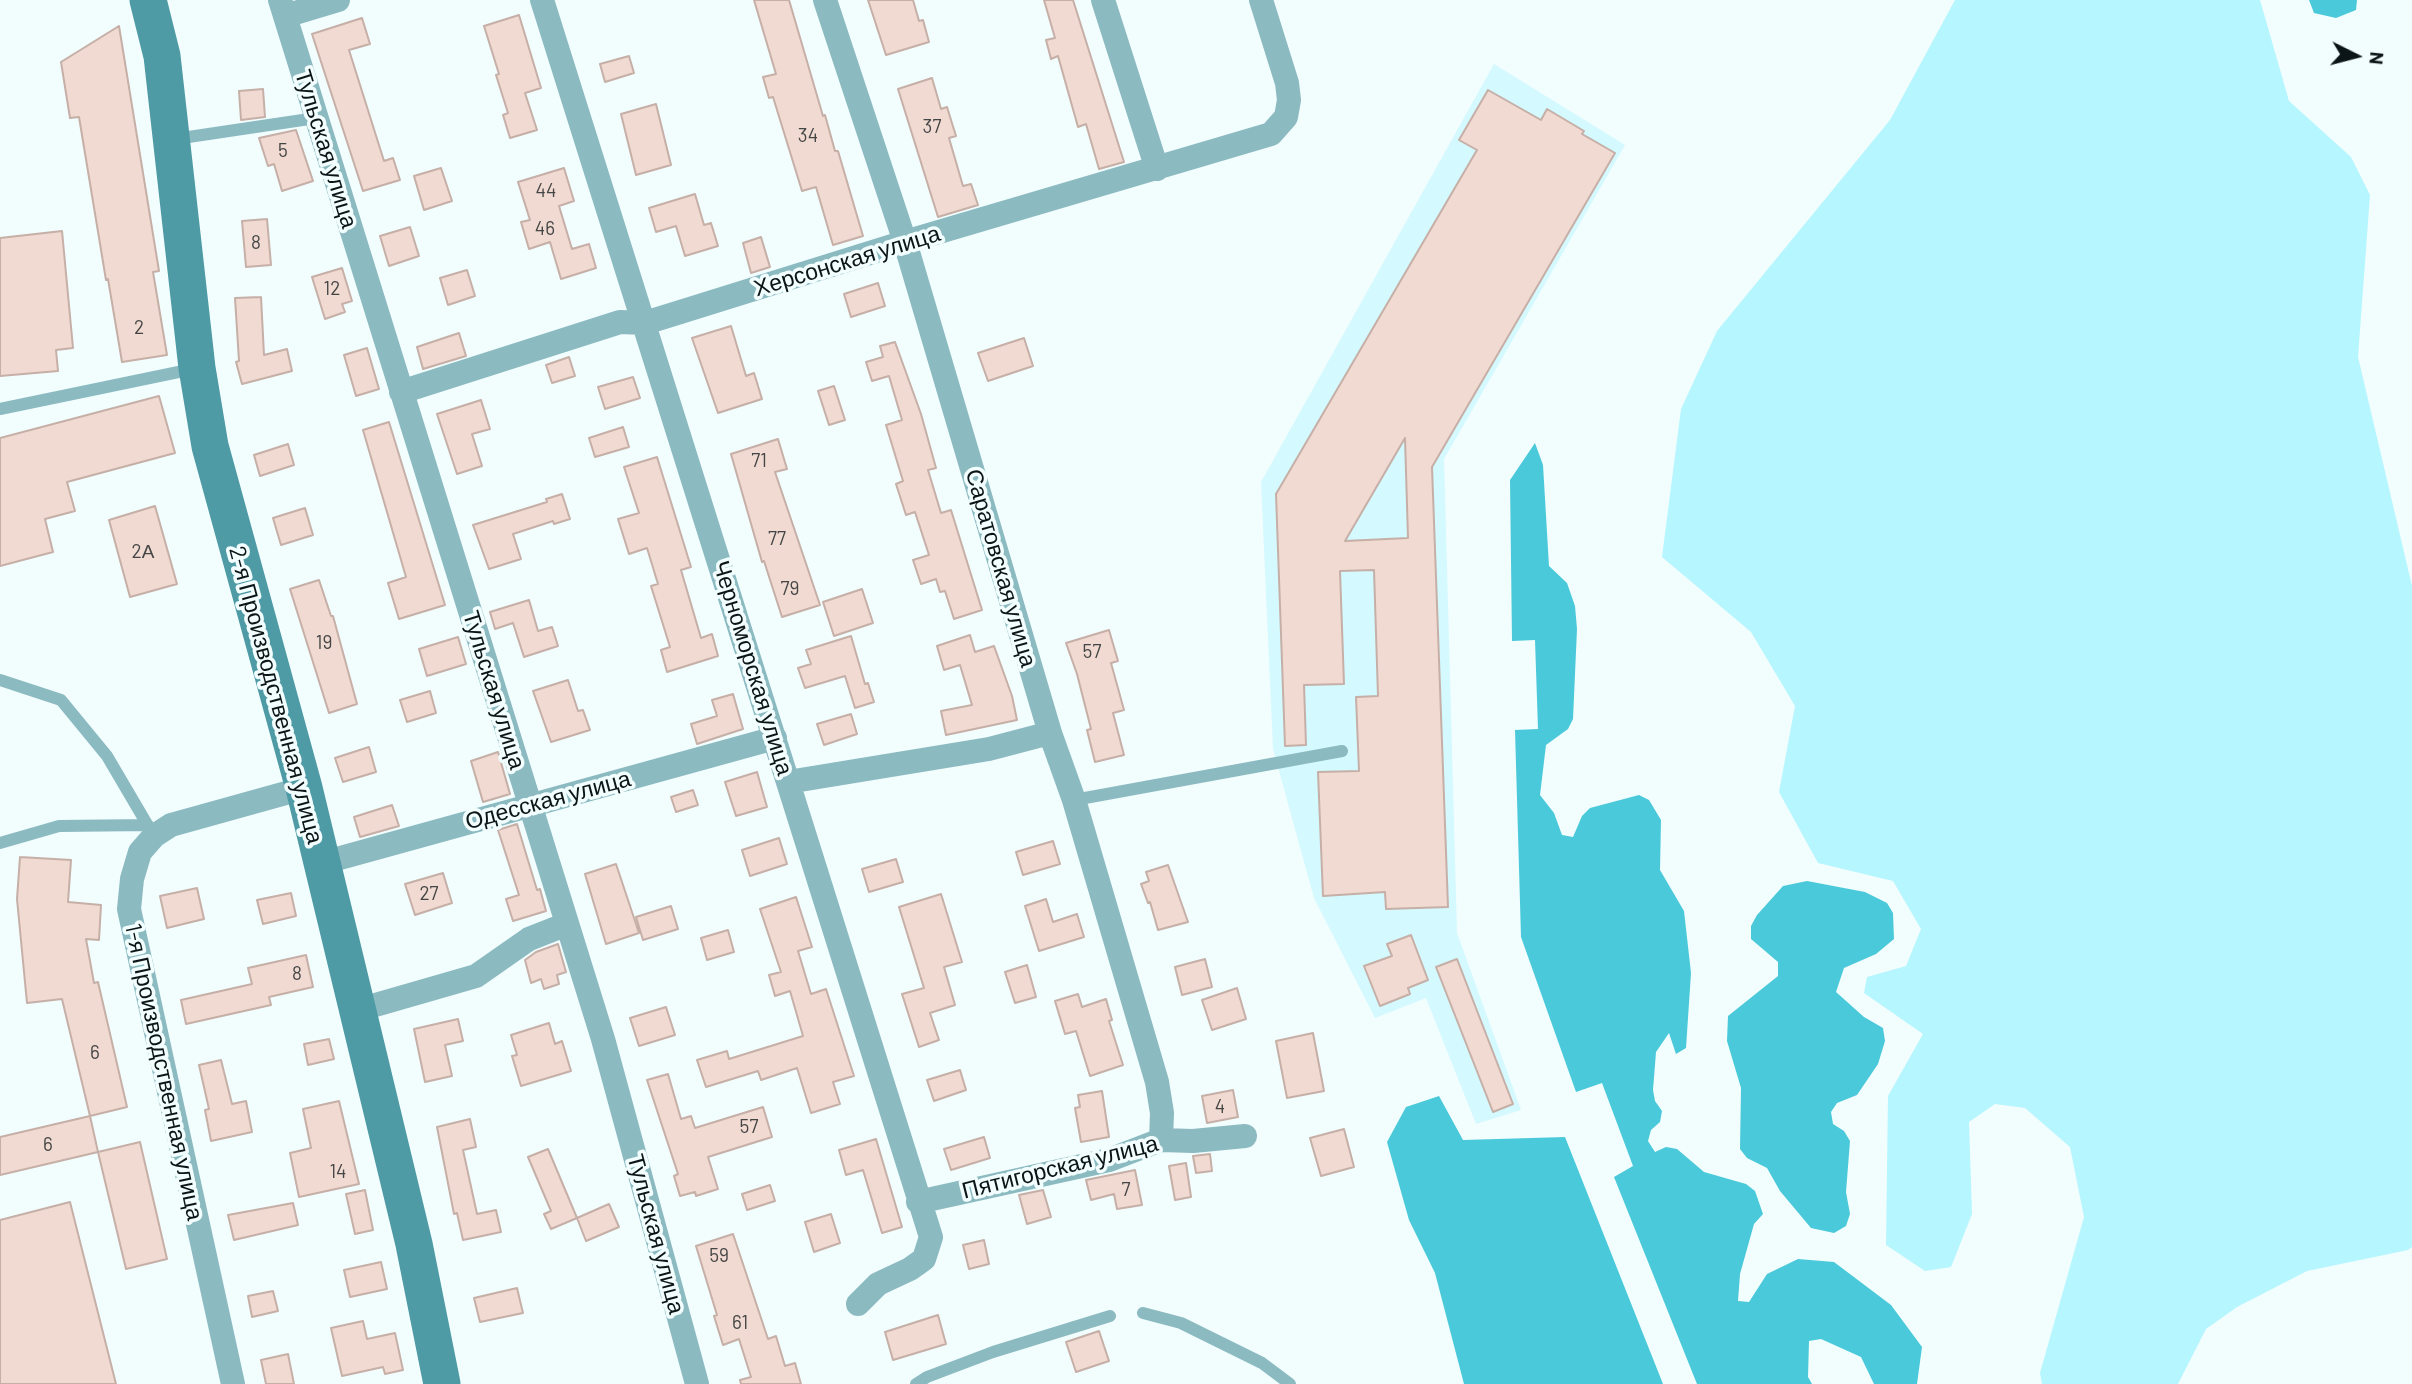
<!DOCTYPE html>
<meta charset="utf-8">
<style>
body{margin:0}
#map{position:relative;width:2412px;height:1384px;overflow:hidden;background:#f2fdfe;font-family:Barlow,sans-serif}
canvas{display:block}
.north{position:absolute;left:2321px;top:21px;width:70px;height:70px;-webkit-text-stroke:5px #f2fdfe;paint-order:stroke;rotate:96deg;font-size:19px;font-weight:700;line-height:28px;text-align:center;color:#0b1416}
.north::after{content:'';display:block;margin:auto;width:24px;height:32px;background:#0b1416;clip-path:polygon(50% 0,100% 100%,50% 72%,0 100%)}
</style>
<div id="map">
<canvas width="2412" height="1384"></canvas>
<div class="north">N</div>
</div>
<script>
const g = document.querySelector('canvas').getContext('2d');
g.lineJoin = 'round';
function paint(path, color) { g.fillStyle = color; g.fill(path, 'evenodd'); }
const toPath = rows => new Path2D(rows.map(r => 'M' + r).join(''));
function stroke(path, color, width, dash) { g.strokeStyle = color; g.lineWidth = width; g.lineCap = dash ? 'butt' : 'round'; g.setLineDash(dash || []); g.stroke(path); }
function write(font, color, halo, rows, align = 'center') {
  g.font = font + ' Barlow,sans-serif'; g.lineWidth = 7; g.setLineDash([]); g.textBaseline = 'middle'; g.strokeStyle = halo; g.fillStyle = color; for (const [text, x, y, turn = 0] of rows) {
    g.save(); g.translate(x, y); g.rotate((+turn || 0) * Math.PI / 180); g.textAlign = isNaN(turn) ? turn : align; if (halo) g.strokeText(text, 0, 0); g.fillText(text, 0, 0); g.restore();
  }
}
paint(toPath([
 [1494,64,1625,145,1444,459,1457,933,1521,1110,1476,1124,1426,998,1375,1018,1314,898,1273,749,1261,482]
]), '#d4f9fe');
paint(toPath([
 [1955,0,2260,0,2289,101,2351,157,2370,195,2358,357,2412,586,2412,1247,2408,1250,2307,1271,2237,1307,2206,1329,2178,1384,2042,1384,2040,1373,2084,1217,2070,1147,2025,1108,1995,1104,1969,1122,1972,1214,1951,1267,1925,1271,1886,1245,1888,1096,1923,1034,1864,993,1867,977,1906,966,1921,929,1893,881,1818,863,1779,792,1795,706,1751,632,1662,557,1681,409,1717,331,1890,120]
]), '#b6f6ff');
paint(toPath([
 [2309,0,2357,0,2356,10,2336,18,2314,13],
 [1535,443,1543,465,1549,566,1567,583,1575,606,1577,629,1573,719,1568,729,1546,745,1540,795,1554,813,1562,835,1573,837,1582,816,1590,808,1639,795,1649,800,1661,820,1660,870,1684,911,1691,973,1686,1048,1676,1054,1669,1033,1656,1052,1653,1090,1655,1101,1662,1111,1660,1122,1651,1130,1648,1141,1655,1152,1666,1147,1677,1149,1704,1172,1746,1184,1755,1191,1763,1214,1754,1224,1740,1274,1738,1301,1749,1302,1767,1274,1798,1259,1834,1262,1891,1305,1922,1347,1917,1384,1874,1384,1861,1357,1821,1339,1809,1341,1808,1377,1812,1384,1697,1384,1614,1177,1633,1166,1602,1083,1576,1092,1521,937,1515,730,1538,729,1535,640,1512,641,1510,480],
 [1807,881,1865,892,1887,903,1893,913,1894,939,1876,954,1844,968,1836,992,1864,1017,1883,1028,1885,1041,1878,1064,1857,1095,1837,1103,1831,1112,1833,1124,1844,1131,1850,1141,1846,1192,1850,1214,1846,1226,1834,1233,1811,1228,1780,1191,1767,1168,1747,1158,1740,1149,1741,1088,1727,1041,1728,1016,1778,976,1778,962,1751,939,1751,926,1757,915,1783,886],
 [1439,1096,1463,1140,1565,1137,1663,1384,1464,1384,1435,1273,1409,1220,1387,1142,1406,1107]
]), '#49c9da');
const building = toPath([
 [754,0,789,0,823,116,825,115,835,151,838,151,863,236,833,245,816,187,802,191,773,97,769,98,763,77,776,74,754,0],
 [868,0,913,0,919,21,923,20,929,42,886,55,868,0],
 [1044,0,1073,0,1124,162,1099,169,1086,124,1078,127,1058,56,1051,59,1046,40,1055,38,1044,0],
 [519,15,541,88,525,93,537,130,510,138,503,115,508,113,496,75,499,74,484,26,519,15],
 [362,18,370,44,349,50,384,161,393,158,400,180,363,191,312,34,362,18],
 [119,26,159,271,153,272,167,355,122,362,108,279,106,280,79,117,70,118,61,62,119,26],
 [629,56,634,73,605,82,600,64,629,56],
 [932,78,941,109,947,107,956,136,949,138,963,186,971,184,978,205,938,217,898,89,932,78],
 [263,89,265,117,241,120,239,91,263,89],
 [1488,90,1541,120,1547,109,1584,131,1582,134,1615,153,1432,467,1448,907,1386,909,1385,892,1323,896,1318,772,1359,771,1356,697,1378,696,1374,570,1340,571,1344,684,1304,685,1306,745,1285,746,1276,494,1477,150,1459,140,1488,90],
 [1405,438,1408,538,1345,541,1405,438],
 [656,104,671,165,636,175,621,114,656,104],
 [296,130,313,181,282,191,274,164,268,166,259,138,296,130],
 [441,168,452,201,424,210,414,176,441,168],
 [564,168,574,201,559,206,572,249,589,244,596,268,561,279,550,242,529,249,521,222,530,220,518,182,564,168],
 [695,194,704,225,711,223,718,246,685,256,676,226,656,232,649,208,695,194],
 [267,219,271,265,246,267,242,221,267,219],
 [410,227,419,256,389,266,380,236,410,227],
 [62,231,73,348,56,350,58,371,0,376,0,238,62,231],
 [761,237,770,267,751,273,743,243,761,237],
 [342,268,352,301,342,304,345,312,325,319,312,277,342,268],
 [467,270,475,296,448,305,440,278,467,270],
 [878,283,885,306,851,317,844,294,878,283],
 [261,297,264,355,287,349,292,371,242,384,236,362,239,361,235,298,261,297],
 [731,326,746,376,754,373,762,399,718,413,692,338,731,326],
 [459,333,466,356,423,369,417,347,459,333],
 [1024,338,1033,366,988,381,978,353,1024,338],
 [895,342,921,414,936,468,928,470,941,513,951,510,982,610,954,619,945,591,940,592,936,579,921,584,913,560,929,555,915,512,906,515,896,484,903,481,886,425,902,420,889,376,872,381,866,362,883,357,880,346,895,342],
 [367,348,379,389,356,396,344,355,367,348],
 [569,357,575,376,552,383,546,365,569,357],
 [633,377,640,398,605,409,598,387,633,377],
 [834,386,845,420,829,425,818,391,834,386],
 [159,396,175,453,67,482,75,511,45,519,53,552,0,566,0,438,159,396],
 [481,400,490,429,472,434,482,466,457,474,437,414,481,400],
 [389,422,445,605,399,619,388,583,406,577,363,430,389,422],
 [623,427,629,447,595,457,589,438,623,427],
 [778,439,787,469,775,472,820,605,782,617,764,561,762,562,731,454,778,439],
 [288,444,294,465,260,476,254,455,288,444],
 [657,457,691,567,681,570,701,638,712,634,718,656,667,672,661,650,670,647,651,586,658,584,647,548,629,554,618,519,639,513,624,467,657,457],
 [562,494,570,519,554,524,553,521,513,534,521,559,489,569,473,525,547,502,546,499,562,494],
 [155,506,177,584,130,597,109,520,155,506],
 [305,508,313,535,281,545,273,518,305,508],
 [319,580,331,616,333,616,357,704,329,713,290,589,319,580],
 [862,589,873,623,834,636,823,602,862,589],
 [529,600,538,631,552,627,558,646,524,657,513,623,495,629,490,612,529,600],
 [1109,630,1118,661,1111,663,1124,710,1113,713,1124,755,1095,762,1087,730,1091,729,1077,674,1066,643,1109,630],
 [970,635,975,652,994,646,1012,696,1017,720,946,735,941,711,972,705,960,665,944,670,937,646,970,635],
 [851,636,865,684,868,683,874,702,855,708,845,676,805,688,798,668,811,664,806,650,851,636],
 [458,637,466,664,427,676,419,649,458,637],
 [568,680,578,711,583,710,590,730,551,742,533,691,568,680],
 [430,691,436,713,407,722,400,700,430,691],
 [733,694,743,729,697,744,691,724,717,716,712,700,733,694],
 [851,714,857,734,824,745,817,724,851,714],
 [369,747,376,772,343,782,335,758,369,747],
 [498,752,510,794,483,802,471,761,498,752],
 [757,772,767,807,736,816,725,782,757,772],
 [693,790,698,805,676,812,671,797,693,790],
 [392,805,399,826,360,837,354,817,392,805],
 [517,824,537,890,540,889,546,911,513,921,506,899,519,895,498,830,517,824],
 [779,838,787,864,750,876,742,850,779,838],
 [1053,841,1060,864,1023,875,1016,852,1053,841],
 [20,857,71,860,68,902,101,905,99,940,86,939,94,983,98,982,127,1107,90,1116,62,999,27,1003,17,899,20,857],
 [896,859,903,882,869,892,862,869,896,859],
 [616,864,639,933,606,944,585,874,616,864],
 [1168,865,1188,922,1158,930,1150,902,1148,903,1141,884,1149,881,1146,872,1168,865],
 [443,873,452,903,415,915,405,884,443,873],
 [197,888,204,919,167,928,160,896,197,888],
 [291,893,296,916,263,924,257,900,291,893],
 [941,894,962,962,944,967,955,1005,930,1013,939,1040,919,1047,902,994,924,988,899,907,941,894],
 [796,897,812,947,798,951,811,994,826,989,854,1076,833,1082,840,1104,811,1113,797,1068,761,1080,758,1071,706,1087,697,1060,727,1051,729,1059,803,1036,790,991,775,996,769,975,781,972,760,909,796,897],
 [1046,899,1053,922,1077,914,1084,937,1039,951,1025,906,1046,899],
 [671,906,678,929,643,940,636,917,671,906],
 [728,930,734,952,707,960,701,938,728,930],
 [1411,935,1428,980,1408,988,1410,994,1380,1006,1364,966,1392,956,1387,944,1411,935],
 [558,944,566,972,557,975,559,984,544,989,541,979,531,983,525,960,536,952,558,944],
 [306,955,313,987,269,997,271,1005,186,1024,181,1000,252,984,248,968,306,955],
 [1205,959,1212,987,1182,995,1175,967,1205,959],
 [1457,959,1513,1104,1493,1112,1436,967,1457,959],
 [1027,965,1036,997,1015,1003,1005,972,1027,965],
 [1237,988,1246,1019,1212,1030,1202,1000,1237,988],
 [1078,994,1082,1007,1106,999,1112,1020,1109,1021,1123,1065,1090,1076,1076,1031,1065,1034,1055,1001,1078,994],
 [666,1007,675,1035,639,1046,630,1018,666,1007],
 [458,1019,463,1041,445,1045,452,1076,425,1082,414,1029,458,1019],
 [549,1023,555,1044,562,1041,571,1071,521,1086,512,1056,517,1055,511,1035,549,1023],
 [1313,1033,1324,1091,1287,1098,1276,1041,1313,1033],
 [329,1039,334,1059,308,1065,304,1044,329,1039],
 [221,1060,232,1104,246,1101,252,1132,211,1141,205,1110,209,1109,199,1065,221,1060],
 [960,1070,966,1090,934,1101,927,1080,960,1070],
 [668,1074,681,1119,691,1116,695,1128,763,1107,772,1137,708,1157,718,1189,696,1196,695,1192,680,1196,674,1176,678,1174,647,1080,668,1074],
 [1233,1090,1238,1117,1207,1123,1202,1096,1233,1090],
 [1102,1091,1109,1137,1081,1142,1075,1108,1080,1107,1078,1095,1102,1091],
 [339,1101,359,1184,299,1197,290,1153,311,1148,303,1109,339,1101],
 [90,1116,98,1152,0,1175,0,1137,90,1116],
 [470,1119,476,1147,463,1150,477,1214,496,1210,501,1232,463,1240,457,1213,454,1214,437,1127,470,1119],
 [1344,1129,1354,1167,1321,1176,1310,1138,1344,1129],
 [984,1137,990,1158,951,1170,944,1149,984,1137],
 [876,1139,902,1227,882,1233,863,1170,846,1175,839,1150,876,1139],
 [140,1142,167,1259,126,1269,98,1152,140,1142],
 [548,1149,577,1218,551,1229,544,1214,551,1211,528,1157,548,1149],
 [1210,1154,1212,1171,1196,1173,1193,1156,1210,1154],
 [1186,1163,1191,1197,1175,1200,1169,1166,1186,1163],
 [1135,1170,1142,1205,1117,1209,1114,1194,1091,1200,1086,1180,1135,1170],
 [770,1185,775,1201,747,1210,742,1194,770,1185],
 [365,1190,373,1230,355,1234,346,1194,365,1190],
 [1043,1190,1051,1217,1027,1224,1019,1195,1043,1190],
 [70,1202,116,1384,0,1384,0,1220,70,1202],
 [293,1203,298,1225,234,1240,228,1215,293,1203],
 [609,1204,619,1227,586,1241,577,1218,609,1204],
 [831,1214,840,1243,814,1252,805,1222,831,1214],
 [733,1234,768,1339,776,1336,785,1366,795,1363,801,1384,741,1384,740,1380,751,1377,739,1339,723,1345,714,1316,717,1315,696,1246,733,1234],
 [984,1240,989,1264,969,1269,963,1245,984,1240],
 [381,1262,387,1289,350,1297,344,1270,381,1262],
 [517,1288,523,1313,480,1322,474,1298,517,1288],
 [273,1291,278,1311,252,1317,248,1296,273,1291],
 [938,1315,946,1344,893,1360,885,1332,938,1315],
 [363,1321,367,1339,395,1333,403,1370,385,1374,383,1367,342,1376,331,1328,363,1321],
 [1099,1331,1109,1361,1076,1372,1066,1342,1099,1331],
 [288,1354,294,1384,266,1384,261,1360,288,1354]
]);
paint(building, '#f1dad2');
stroke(building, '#c5afa7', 2);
stroke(toPath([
 [175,139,316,118],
 [0,409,193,369],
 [0,680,61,700,107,756,154,836],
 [1074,800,1342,751],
 [0,843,59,826,148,825],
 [1143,1313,1181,1323,1262,1363,1290,1384],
 [916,1384,927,1377,993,1352,1110,1316]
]), '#8bbac1', 12);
stroke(toPath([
 [280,0,603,1039,697,1384],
 [542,0,931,1237,924,1259,910,1269,878,1284,858,1304],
 [825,0,905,242,1050,733,1074,800,1157,1082,1162,1113,1161,1140],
 [1103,0,1157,169],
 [285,16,338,0],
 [401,392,620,322,645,323,905,242,1271,134,1286,117,1289,100,1287,83,1261,0],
 [788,782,989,749,1050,733],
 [322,863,775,738],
 [358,1010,476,976,529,939,567,924],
 [918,1202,1109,1160,1161,1140,1193,1141,1245,1136],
 [233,1384,129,909,132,879,140,852,154,836,171,825,304,788]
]), '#8bbac1', 24);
stroke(toPath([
 [148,0,162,56,197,368,210,446,304,788,414,1244,442,1384]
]), '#4e9aa5', 37);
write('19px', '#444645', null, [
 ["37",932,127],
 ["34",808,136],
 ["5",283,151],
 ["44",546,191],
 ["46",545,229],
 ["8",256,243],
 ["12",332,289],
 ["2",139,328],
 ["71",759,461],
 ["77",777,539],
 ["2А",143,552],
 ["79",790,589],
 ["19",324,643],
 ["57",1092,652],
 ["27",429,894],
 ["8",297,974],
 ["6",95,1053],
 ["4",1220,1107],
 ["57",749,1127],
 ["6",48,1145],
 ["14",338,1172],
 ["7",1126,1190],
 ["59",719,1256],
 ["61",740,1323]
]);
write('23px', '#0b1416', '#f2fdfe', [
 ["Тульская улица",326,149,73],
 ["Херсонская улица",847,261,-17],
 ["Саратовская улица",1001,568,74],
 ["Черноморская улица",753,668,73],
 ["Тульская улица",494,690,73],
 ["2-я Производственная улица",276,695,75],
 ["Одесская улица",548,800,-15],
 ["1-я Производственная улица",164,1072,78],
 ["Пятигорская улица",1060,1167,-14],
 ["Тульская улица",656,1234,75]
]);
</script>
